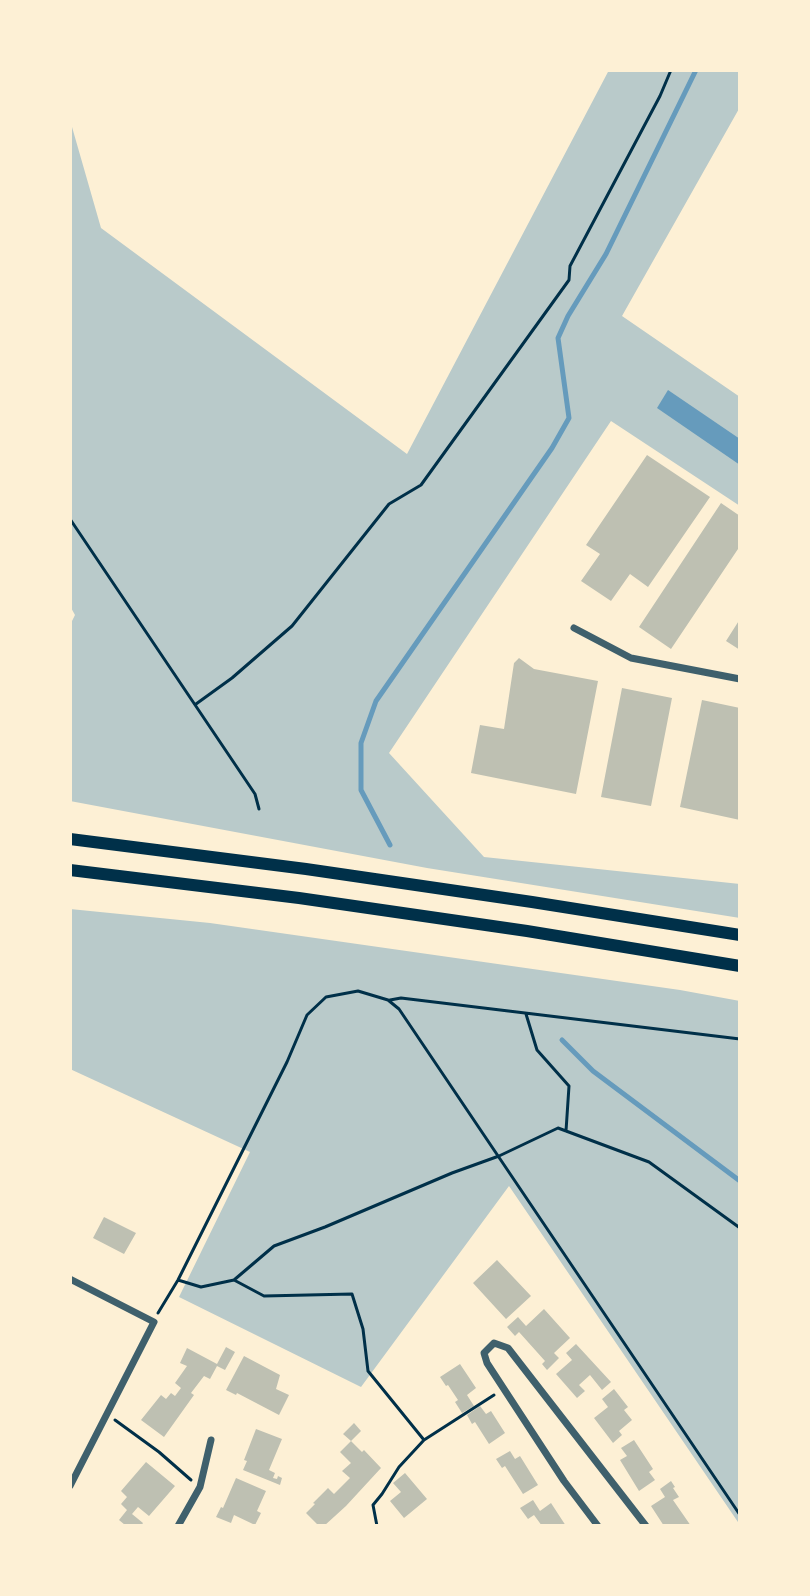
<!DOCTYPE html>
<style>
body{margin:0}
#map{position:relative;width:810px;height:1596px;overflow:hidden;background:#fdf0d5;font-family:Raleway,sans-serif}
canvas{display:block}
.frame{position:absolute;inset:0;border:72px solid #fdf0d5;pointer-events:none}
</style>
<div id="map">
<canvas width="810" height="1596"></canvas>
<div class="frame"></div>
</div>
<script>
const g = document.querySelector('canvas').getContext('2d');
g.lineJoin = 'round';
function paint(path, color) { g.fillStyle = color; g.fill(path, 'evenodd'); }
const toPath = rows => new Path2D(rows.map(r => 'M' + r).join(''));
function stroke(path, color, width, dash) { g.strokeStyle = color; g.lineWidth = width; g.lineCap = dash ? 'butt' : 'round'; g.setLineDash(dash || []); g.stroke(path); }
paint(toPath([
 [609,70,740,70,740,107,622,316,740,397,740,506,611,421,389,753,484,857,740,884,740,918,427,868,70,801,70,625,75,615,70,606,70,120,101,228,407,454],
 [70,909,210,923,680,990,740,1001,740,1525,509,1186,361,1387,179,1297,250,1152,70,1069]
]), '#b9caca');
paint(toPath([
 [668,390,740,439,740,465,657,408]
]), '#669bbc');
stroke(toPath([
 [390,845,361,790,361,743,376,701,552,448,569,418,558,338,568,316,606,254,696,70],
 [562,1040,593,1071,740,1181]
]), '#669bbc', 5);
paint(toPath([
 [647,455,710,497,648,587,630,574,611,601,581,581,600,554,586,545],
 [721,503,740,516,740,546,671,649,639,627],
 [740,619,740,650,726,641],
 [519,658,534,669,598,681,576,794,471,773,480,725,504,729,514,663],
 [622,688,672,698,651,806,601,797],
 [702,700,740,708,740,820,680,807],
 [104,1217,136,1233,124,1254,93,1238],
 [497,1260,531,1296,506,1319,473,1283],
 [544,1309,570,1338,554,1353,559,1358,547,1370,542,1364,545,1361,519,1332,515,1336,507,1327,518,1317,526,1326],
 [576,1344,611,1382,602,1390,590,1375,579,1385,585,1391,577,1398,556,1374,572,1360,566,1353],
 [226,1347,235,1352,225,1370,217,1366,210,1379,204,1376,191,1393,194,1395,164,1437,141,1420,161,1395,166,1399,171,1393,175,1396,181,1388,175,1383,187,1366,180,1363,187,1348,217,1364],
 [244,1356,280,1375,276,1389,289,1395,279,1415,237,1393,236,1395,226,1390],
 [460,1364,476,1388,467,1395,474,1406,462,1413,455,1402,458,1400,448,1385,446,1386,440,1377],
 [614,1389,628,1407,624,1410,632,1420,619,1431,622,1435,613,1443,594,1418,608,1407,602,1399],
 [480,1406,486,1414,491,1411,505,1433,489,1444,475,1422,472,1424,467,1415],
 [354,1423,361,1431,351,1441,362,1452,364,1450,381,1468,346,1506,324,1526,319,1526,306,1513,315,1504,313,1503,328,1488,334,1494,350,1478,342,1471,351,1463,340,1452,351,1441,343,1434],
 [256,1429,282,1439,269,1470,275,1473,273,1478,277,1479,278,1476,282,1478,280,1485,243,1470,247,1461,244,1460],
 [634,1440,653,1469,649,1472,655,1480,639,1491,620,1460,627,1456,621,1448],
 [510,1451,515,1459,520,1456,538,1485,523,1494,505,1466,502,1468,496,1459],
 [146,1462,175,1486,149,1516,138,1507,132,1514,143,1523,141,1526,123,1526,125,1525,119,1520,127,1510,121,1504,127,1497,121,1491],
 [405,1473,427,1499,404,1518,390,1501,401,1492,393,1483],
 [236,1478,266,1491,257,1511,261,1513,255,1525,234,1515,231,1523,216,1517,221,1507,223,1508],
 [671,1481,675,1487,673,1488,679,1497,673,1500,691,1526,664,1526,651,1506,665,1497,660,1489],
 [533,1500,540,1511,551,1503,566,1526,542,1526,534,1515,528,1519,520,1508]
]), '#bec0b2');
stroke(toPath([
 [70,519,255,794,259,809],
 [196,704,232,678,292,626,389,504,421,485,569,280,570,266,660,96,671,70],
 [390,1000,401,998,740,1039],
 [526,1014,537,1050,569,1086,566,1131],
 [178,1280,201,1287,234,1280,264,1296,352,1294,363,1329,368,1371,424,1440,399,1467,382,1494,373,1505,377,1526],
 [234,1280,274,1246,325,1227,452,1173,499,1156,558,1128,649,1162,740,1228],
 [158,1313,178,1280,287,1062,307,1015,326,997,358,991,388,1000,399,1009,740,1515],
 [115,1420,159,1452,191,1480],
 [424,1440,494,1395]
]), '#003049', 3);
stroke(toPath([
 [574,628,631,658,740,679],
 [70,1279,154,1322,70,1486],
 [178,1526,200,1487,211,1440],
 [598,1526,564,1481,487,1363,484,1353,494,1343,508,1348,646,1526]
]), '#3f606c', 7);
stroke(toPath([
 [70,839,306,869,532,902,740,935],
 [70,870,299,898,527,931,740,966]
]), '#003049', 12);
</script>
